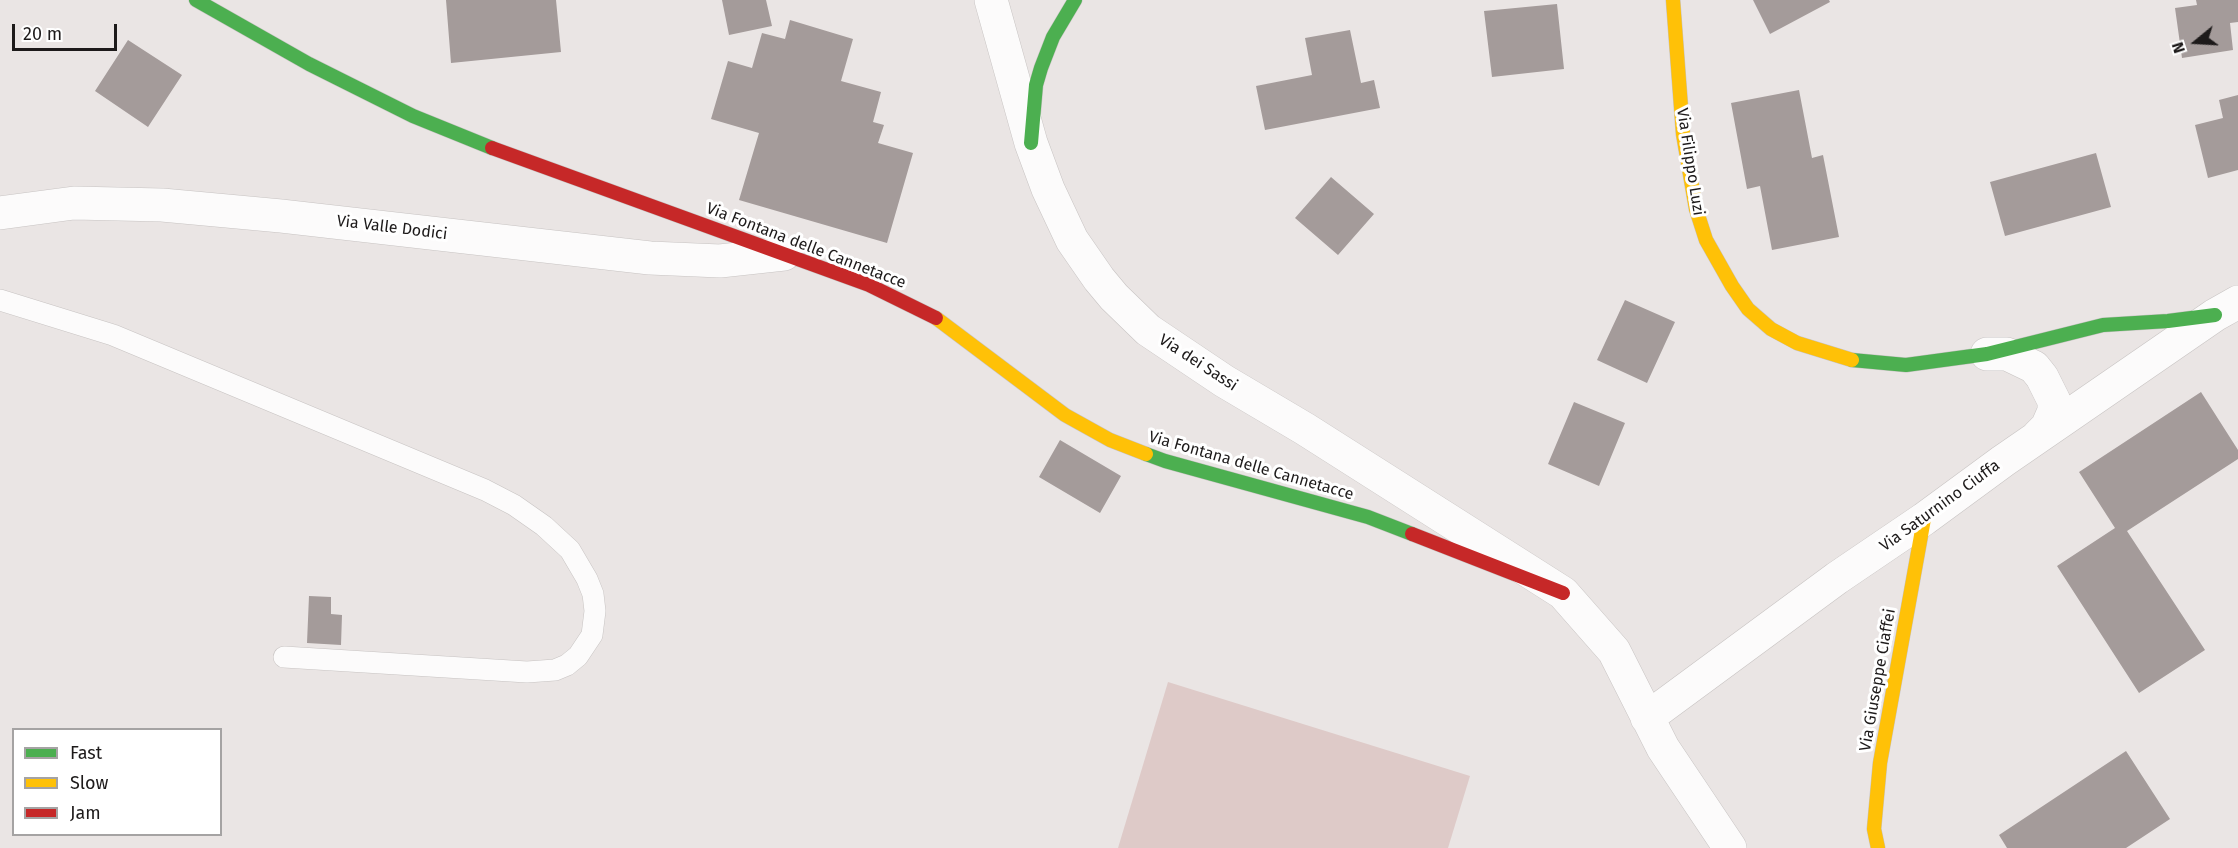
<!DOCTYPE html>
<style>
body{margin:0}
#map{position:relative;width:2238px;height:848px;overflow:hidden;background:#eae5e4;font-family:"Fira Sans",sans-serif}
canvas{display:block}
.legend{position:absolute;left:12px;top:728px;width:210px;height:108px;box-sizing:border-box;background:#fff;border:2px solid #a5a3a3;margin:0;padding:8px 10px;list-style:none;font-size:18px;color:#1d1a1a}
.legend li{display:flex;align-items:center;gap:12px;height:30px}
.legend b{width:30px;border:2px solid #a5a3a3}
.north{position:absolute;left:2166px;top:12px;width:60px;height:60px;-webkit-text-stroke:4px #fff;paint-order:stroke;rotate:252deg;font-size:16px;font-weight:700;line-height:24px;text-align:center;color:#1d1a1a}
.north::after{content:'';display:block;margin:auto;width:21px;height:27px;background:#1d1a1a;clip-path:polygon(50% 0,100% 100%,50% 72%,0 100%)}
.scale{position:absolute;left:12px;top:24px;width:105px;height:27px;box-sizing:border-box;border:3px solid #1d1a1a;border-top:0;padding-left:8px;font-size:18px;line-height:21px;white-space:nowrap;color:#1d1a1a;-webkit-text-stroke:4px #fff;paint-order:stroke}
</style>
<div id="map">
<canvas width="2238" height="848"></canvas>
<ul class="legend">
<li><b style="height:8px;background:#4caf50"></b>Fast</li>
<li><b style="height:8px;background:#ffc107"></b>Slow</li>
<li><b style="height:8px;background:#c62828"></b>Jam</li>
</ul>
<div class="north">N</div>
<div class="scale">20 m</div>
</div>
<script>
const g = document.querySelector('canvas').getContext('2d');
g.lineJoin = 'round';
function paint(path, color) { g.fillStyle = color; g.fill(path, 'evenodd'); }
const toPath = rows => new Path2D(rows.map(r => 'M' + r).join(''));
function stroke(path, color, width, dash) { g.strokeStyle = color; g.lineWidth = width; g.lineCap = dash ? 'butt' : 'round'; g.setLineDash(dash || []); g.stroke(path); }
function write(font, color, halo, rows, align = 'center') {
  g.font = font + ' "Fira Sans",sans-serif'; g.lineWidth = 6; g.setLineDash([]); g.textBaseline = 'middle'; g.strokeStyle = halo; g.fillStyle = color; for (const [text, x, y, turn = 0] of rows) {
    g.save(); g.translate(x, y); g.rotate((+turn || 0) * Math.PI / 180); g.textAlign = isNaN(turn) ? turn : align; if (halo) g.strokeText(text, 0, 0); g.fillText(text, 0, 0); g.restore();
  }
}
paint(toPath([
 [1168,682,1470,776,1448,848,1118,848]
]), '#decac8');
paint(toPath([
 [446,0,556,0,561,52,451,63],
 [722,0,766,0,772,26,729,35],
 [1753,0,1829,0,1830,2,1770,34],
 [2196,0,2238,0,2238,22,2230,23,2233,50,2182,58,2175,8,2197,5],
 [1557,4,1564,69,1492,77,1484,11],
 [790,20,853,39,841,81,881,92,873,122,884,125,878,143,913,153,887,243,739,200,759,133,711,119,728,61,752,68,762,33,785,39],
 [1350,30,1361,83,1374,80,1380,108,1265,130,1256,86,1312,75,1305,38],
 [128,40,182,75,148,127,95,91],
 [1799,90,1812,158,1823,155,1839,237,1772,250,1760,186,1747,189,1731,103],
 [2238,95,2238,170,2208,178,2195,125,2223,118,2219,100],
 [2096,153,2111,207,2005,236,1990,182],
 [1331,177,1374,214,1338,255,1295,218],
 [1625,300,1675,322,1647,383,1597,360],
 [2201,392,2238,450,2238,459,2127,531,2205,650,2139,693,2057,566,2115,528,2079,472],
 [1574,402,1625,423,1599,486,1548,464],
 [1060,440,1121,476,1100,513,1039,477],
 [309,596,331,597,331,614,342,615,341,645,307,643],
 [2126,751,2170,819,2126,848,2007,848,1999,835]
]), '#a49b9a');
const lane = toPath([
 [0,300,113,335,485,490,514,505,544,526,570,550,587,579,593,594,595,611,592,635,578,656,567,665,555,670,527,672,284,657]
]);
const street = toPath([
 [991,0,1031,143,1048,189,1072,240,1099,279,1114,297,1148,330,1224,381,1305,429,1563,593,1614,651,1663,748,1730,848],
 [0,213,74,203,162,205,281,216,650,258,720,261,784,254],
 [1987,354,2007,354,2034,367,2042,377,2054,401,2054,411,2047,427,2038,436],
 [1647,718,1837,578,1924,519,2003,461,2215,315,2238,302]
]);
const fast = toPath([
 [196,0,309,64,413,116,492,148],
 [1031,143,1036,85,1041,68,1053,37,1075,0],
 [1852,360,1906,365,1987,354,2103,325,2168,321,2215,315],
 [1146,454,1165,461,1368,517,1412,534]
]);
const slow = toPath([
 [1673,0,1683,134,1696,209,1706,240,1732,286,1748,309,1771,329,1797,343,1852,360],
 [936,318,1065,415,1110,440,1146,454],
 [1878,848,1874,829,1880,763,1924,519]
]);
const jam = toPath([
 [492,148,869,285,936,318],
 [1412,534,1563,593]
]);
stroke(lane, '#c7c3c2', 22);
stroke(street, '#c7c3c2', 34);
stroke(fast, '#c7c3c2', 15);
stroke(slow, '#c7c3c2', 15);
stroke(jam, '#c7c3c2', 15);
stroke(lane, '#fcfbfb', 21);
stroke(street, '#fcfbfb', 33);
stroke(fast, '#4caf50', 14);
stroke(slow, '#ffc107', 14);
stroke(jam, '#c62828', 14);
write('16px', '#1d1a1a', '#fff', [
 ["Via Filippo Luzi",1690,162,81],
 ["Via Valle Dodici",392,228,7],
 ["Via Fontana delle Cannetacce",806,246,21],
 ["Via dei Sassi",1198,363,33],
 ["Via Fontana delle Cannetacce",1251,466,16],
 ["Via Saturnino Ciuffa",1940,506,-36],
 ["Via Giuseppe Ciaffei",1878,680,-80]
]);
</script>
